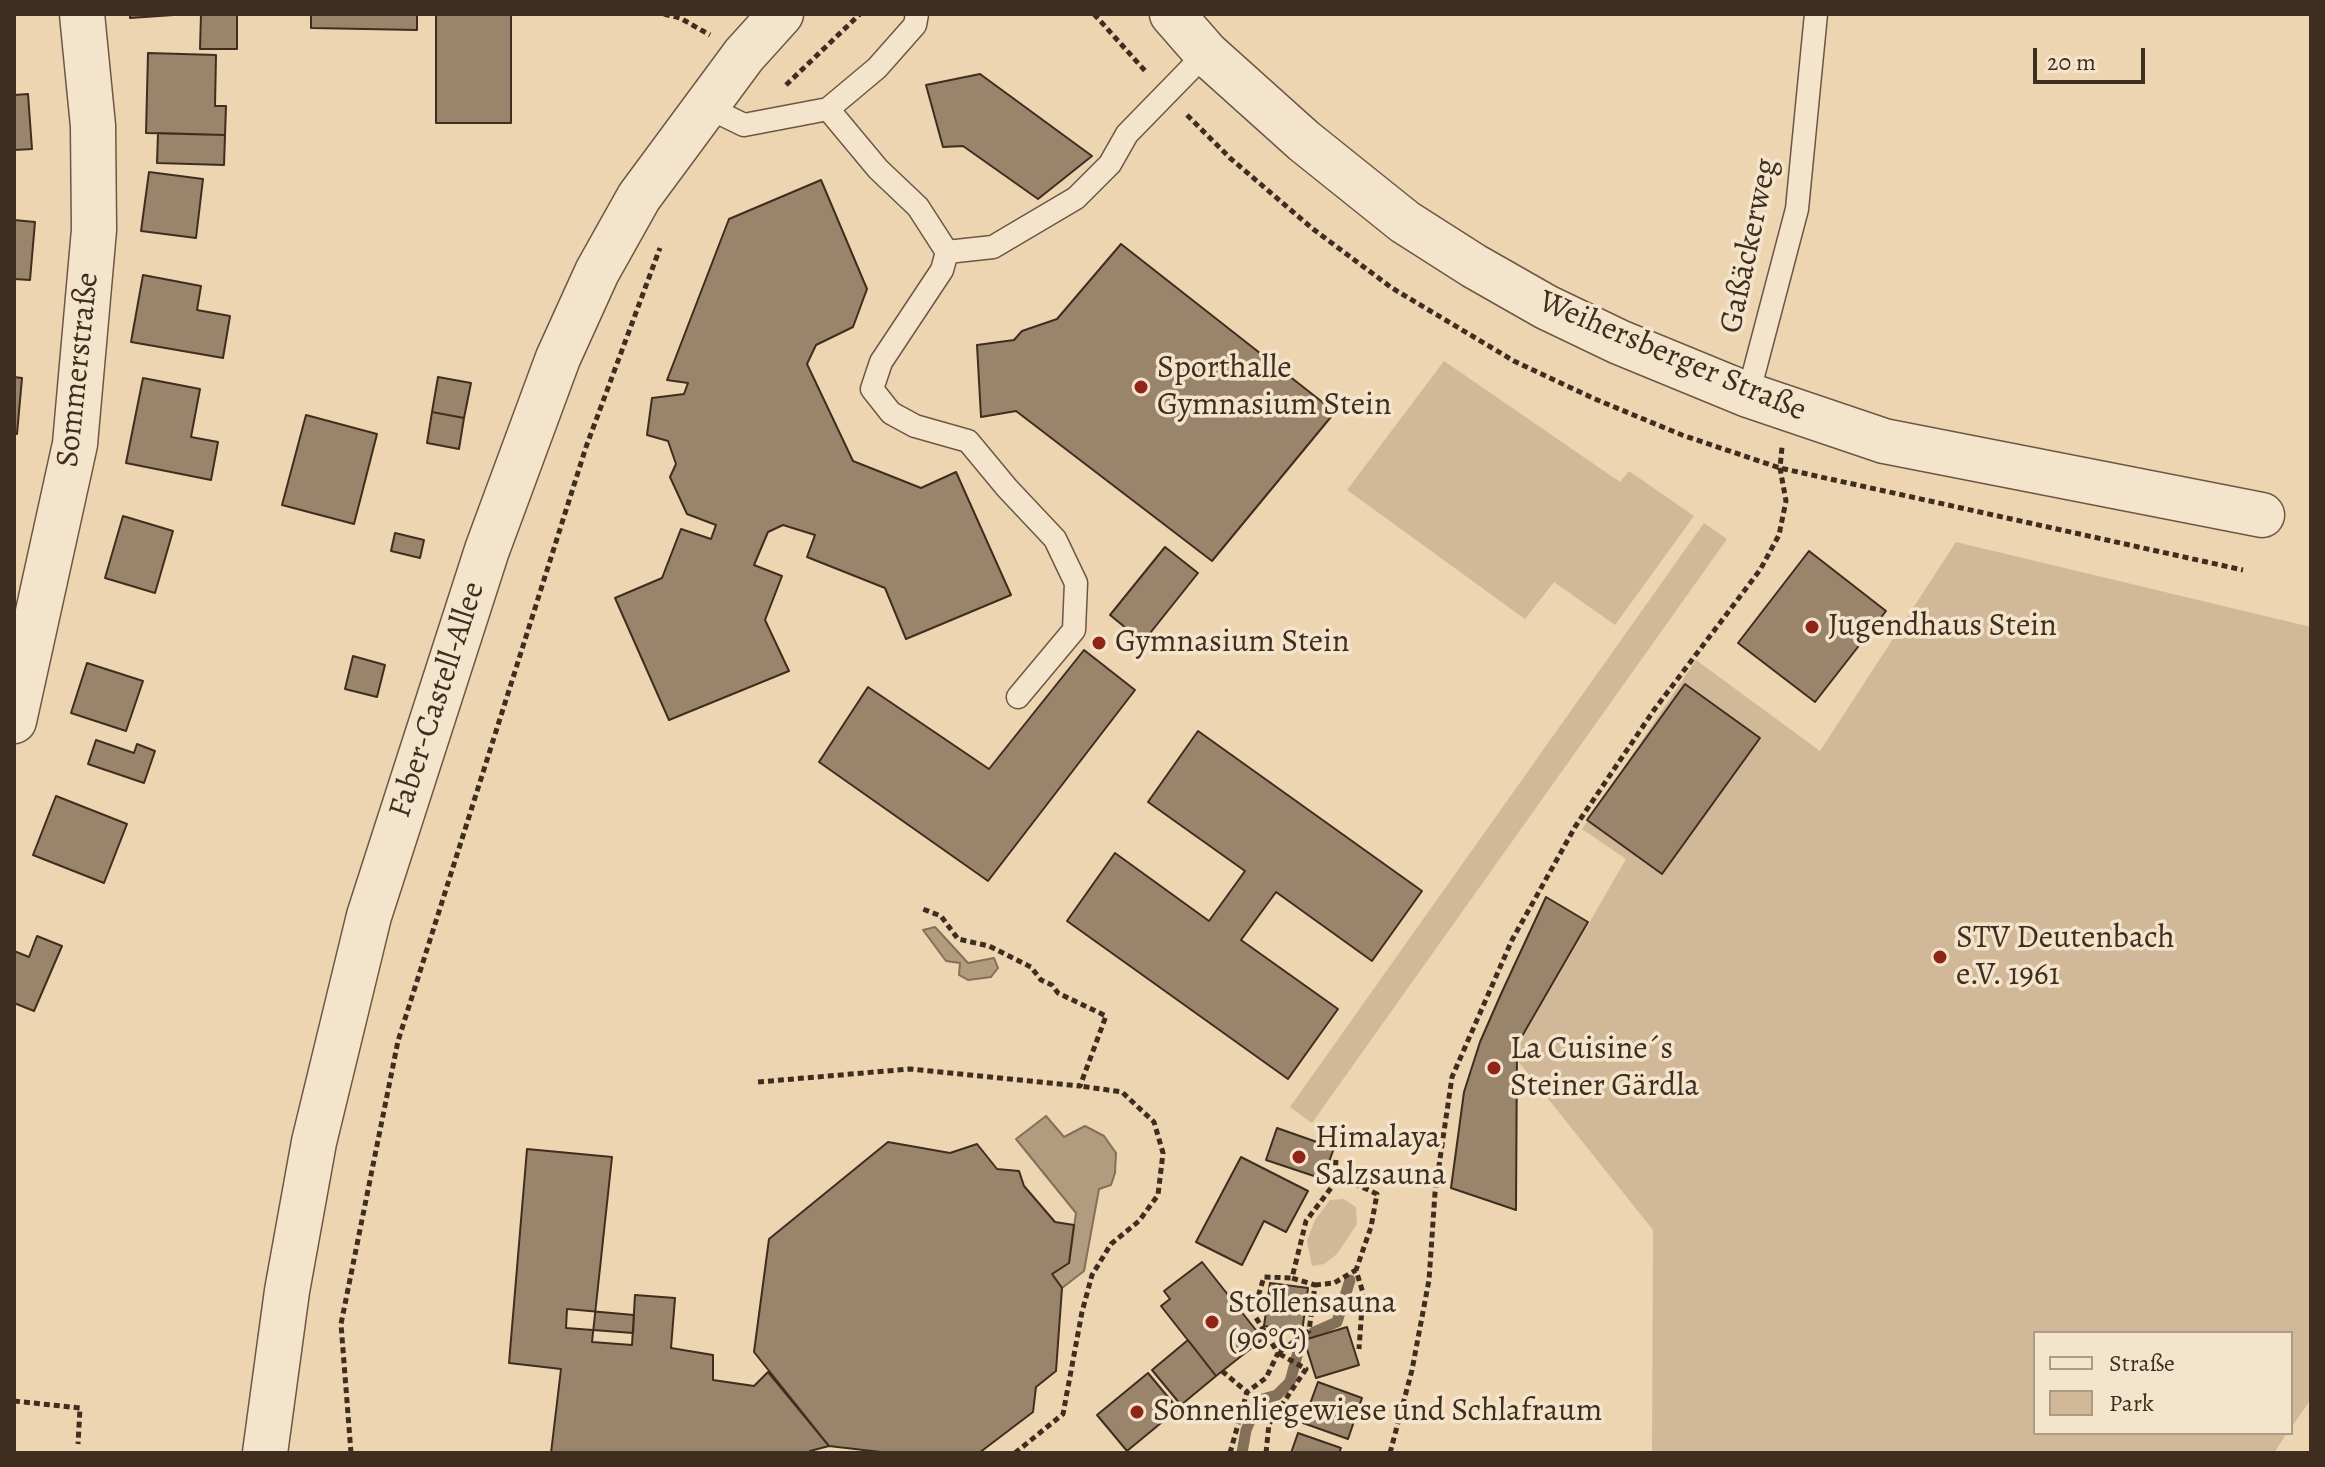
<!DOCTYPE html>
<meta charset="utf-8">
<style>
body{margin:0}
#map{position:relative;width:2325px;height:1467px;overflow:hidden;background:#eed5b1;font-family:Alegreya,serif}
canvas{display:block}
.frame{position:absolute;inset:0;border:16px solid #3f2d1f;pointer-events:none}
.legend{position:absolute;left:2033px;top:1331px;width:260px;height:104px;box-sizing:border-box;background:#f4e4cc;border:2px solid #ac9b87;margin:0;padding:10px 14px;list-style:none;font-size:24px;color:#3f2d1f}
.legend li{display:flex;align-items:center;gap:16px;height:40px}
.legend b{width:40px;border:2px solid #ac9b87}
.scale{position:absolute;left:2033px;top:48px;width:112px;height:36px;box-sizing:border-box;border:4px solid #3f2d1f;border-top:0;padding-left:10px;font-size:24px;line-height:28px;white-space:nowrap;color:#3f2d1f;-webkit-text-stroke:6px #f4e4cc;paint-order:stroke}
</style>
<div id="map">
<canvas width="2325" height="1467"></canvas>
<div class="frame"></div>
<ul class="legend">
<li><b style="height:10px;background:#f4e4cc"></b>Straße</li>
<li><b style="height:22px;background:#d0b898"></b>Park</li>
</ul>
<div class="scale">20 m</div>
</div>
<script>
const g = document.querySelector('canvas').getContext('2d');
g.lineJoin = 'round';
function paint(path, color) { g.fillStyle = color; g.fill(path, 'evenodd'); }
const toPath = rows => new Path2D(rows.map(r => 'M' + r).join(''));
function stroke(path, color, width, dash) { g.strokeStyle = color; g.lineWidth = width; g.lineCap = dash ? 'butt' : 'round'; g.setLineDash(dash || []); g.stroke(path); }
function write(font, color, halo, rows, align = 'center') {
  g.font = font + ' Alegreya,serif'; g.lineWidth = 7; g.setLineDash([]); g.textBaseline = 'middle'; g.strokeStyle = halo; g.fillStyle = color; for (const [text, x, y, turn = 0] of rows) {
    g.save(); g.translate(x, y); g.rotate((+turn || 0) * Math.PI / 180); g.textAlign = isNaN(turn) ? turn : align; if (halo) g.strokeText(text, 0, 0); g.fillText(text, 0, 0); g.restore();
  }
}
paint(toPath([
 [1444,361,1620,482,1629,471,1694,516,1615,625,1554,582,1525,619,1347,490],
 [1704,523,1727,539,1312,1123,1290,1107],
 [1956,542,2311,627,2311,1399,2291,1428,2291,1333,2035,1333,2035,1433,2287,1433,2274,1453,1652,1453,1653,1230,1513,1055,1626,859,1582,829,1696,660,1820,751],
 [1344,1199,1356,1207,1357,1224,1337,1254,1324,1264,1312,1266,1307,1241,1315,1220,1330,1200]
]), '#d0b898');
const water = toPath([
 [935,927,968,963,994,958,998,968,991,977,968,980,959,975,960,963,946,961,923,930,935,927],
 [1046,1116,1064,1137,1085,1126,1104,1136,1116,1153,1115,1173,1111,1185,1099,1189,1084,1271,1062,1288,1052,1274,1069,1263,1076,1213,1016,1139,1046,1116]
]);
paint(water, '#b29c7f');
stroke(water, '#847059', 2);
stroke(toPath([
 [1242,1453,1246,1430,1259,1400,1277,1395,1290,1382,1299,1348,1314,1332,1337,1322,1350,1280]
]), '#847059', 11);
const building = toPath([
 [130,14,188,14,130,18,130,14],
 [201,14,237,14,237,49,200,49,201,14],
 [311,14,417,14,417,30,311,28,311,14],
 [436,14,511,14,511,123,436,123,436,14],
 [148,53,216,55,215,106,226,106,225,135,146,133,148,53],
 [980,74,1092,156,1038,199,963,146,943,147,926,85,980,74],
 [28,94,32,149,14,150,14,95,28,94],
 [158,133,225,135,224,165,157,163,158,133],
 [149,172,203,179,196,238,141,231,149,172],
 [821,180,867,289,853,327,816,345,807,364,853,461,921,488,956,472,1011,595,906,639,885,588,807,557,815,535,783,525,768,532,754,565,782,576,765,620,789,671,669,720,615,598,662,578,681,529,711,539,716,525,687,514,670,477,676,464,668,441,647,435,652,398,684,394,688,383,667,380,729,219,821,180],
 [14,220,35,222,30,280,14,279,14,220],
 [1121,244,1335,412,1212,561,1016,411,981,417,977,345,1014,340,1022,331,1057,319,1121,244],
 [143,275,201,286,197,310,230,316,223,358,131,342,143,275],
 [14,377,22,378,17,434,14,433,14,377],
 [438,377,471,383,464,418,432,412,438,377],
 [143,378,200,389,191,437,218,442,211,480,126,463,143,378],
 [432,412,464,418,459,449,427,443,432,412],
 [306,415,377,434,354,524,282,505,306,415],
 [123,516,173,531,155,593,105,578,123,516],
 [395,533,424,540,420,558,391,551,395,533],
 [1165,547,1198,573,1143,642,1110,615,1165,547],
 [1809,551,1886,611,1815,702,1738,643,1809,551],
 [1084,650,1135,690,988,881,819,762,868,687,989,769,1084,650],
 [353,656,385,665,377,697,345,689,353,656],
 [87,663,143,681,126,731,71,713,87,663],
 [1685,684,1760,738,1662,874,1587,820,1685,684],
 [1198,731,1422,891,1372,961,1276,892,1241,940,1338,1009,1288,1079,1067,921,1115,853,1209,921,1245,871,1148,802,1198,731],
 [96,740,134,753,137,744,155,751,144,783,88,764,96,740],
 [56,796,127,824,104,883,33,855,56,796],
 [1546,897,1588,922,1517,1045,1516,1210,1451,1188,1464,1092,1480,1042,1501,994,1546,897],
 [37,936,62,946,34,1011,14,1003,14,951,29,957,37,936],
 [1277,1128,1334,1148,1323,1179,1266,1160,1277,1128],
 [888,1142,950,1153,977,1144,997,1169,1019,1171,1024,1186,1055,1222,1074,1225,1069,1263,1052,1274,1062,1288,1056,1371,1036,1387,1033,1412,979,1453,889,1453,829,1446,754,1352,769,1239,888,1142],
 [527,1149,612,1157,592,1342,632,1345,635,1295,675,1298,671,1348,713,1355,713,1380,754,1386,768,1372,829,1446,810,1451,812,1453,551,1453,561,1369,509,1363,527,1149],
 [1241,1157,1308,1191,1286,1232,1264,1221,1242,1265,1196,1242,1241,1157],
 [1202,1262,1263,1339,1216,1376,1161,1306,1170,1299,1164,1291,1202,1262],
 [1270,1283,1308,1288,1302,1332,1264,1326,1270,1283],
 [567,1309,634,1315,633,1333,566,1328,567,1309],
 [1347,1327,1359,1365,1316,1378,1304,1340,1347,1327],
 [1188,1340,1216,1376,1181,1405,1152,1370,1188,1340],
 [1148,1373,1178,1409,1127,1451,1097,1415,1148,1373],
 [1318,1382,1362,1398,1348,1439,1303,1423,1318,1382],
 [1298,1433,1341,1448,1339,1453,1291,1453,1298,1433]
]);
paint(building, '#9a846b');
stroke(building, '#3f2d1f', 2);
const lane = toPath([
 [705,106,744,125,828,109,877,68,915,25,917,14],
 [828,109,878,169,918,207,947,252,942,270,881,362,872,389,891,413,915,426,968,441,1007,488,1055,539,1076,583,1074,630,1018,697],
 [947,252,993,247,1076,198,1110,164,1127,134,1206,53],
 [1748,395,1797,209,1816,14]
]);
const street = toPath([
 [1172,14,1206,53,1304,141,1405,222,1474,266,1546,307,1619,342,1748,395,1884,441,2262,515],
 [14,721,75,444,94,230,93,126,82,14],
 [265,1453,287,1291,314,1142,369,916,487,550,558,358,597,272,639,197,744,55,781,14]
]);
stroke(lane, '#6b5744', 25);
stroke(street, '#6b5744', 47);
stroke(toPath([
 [664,14,680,18,710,35],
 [1094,14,1147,73],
 [786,85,860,14],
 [1187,115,1230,158,1313,229,1392,288,1514,361,1595,399,1682,435,1780,468,2243,570],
 [758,1082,910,1069,1080,1086,1106,1016,1058,993,1052,985,1041,980,1031,967,989,946,958,939,941,916,920,908],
 [1334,1184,1353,1183,1377,1194,1371,1227,1356,1270,1363,1293,1359,1349],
 [1315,1285,1334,1283,1356,1270],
 [1222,1371,1247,1392],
 [14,1401,80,1408,78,1444],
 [351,1453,341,1324,398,1041,586,447,660,248],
 [1015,1453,1063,1414,1082,1312,1092,1275,1111,1244,1139,1221,1158,1195,1163,1153,1154,1122,1122,1092,1080,1086],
 [1230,1453,1247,1392,1266,1378,1278,1353,1253,1313,1264,1277,1292,1278],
 [1266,1453,1269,1424,1306,1369,1278,1353,1309,1331,1315,1285,1292,1278,1306,1221,1334,1184,1336,1160],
 [1390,1453,1412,1370,1429,1280,1435,1193,1452,1077,1512,940,1575,827,1654,710,1760,570,1779,535,1786,501,1780,468,1782,447]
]), '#3f2d1f', 5, [6, 4]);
stroke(lane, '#f4e4cc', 22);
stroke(street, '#f4e4cc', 44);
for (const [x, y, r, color] of [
 [1141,387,8,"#8f2418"],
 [1812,627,8,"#8f2418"],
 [1099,643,8,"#8f2418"],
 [1940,957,8,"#8f2418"],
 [1494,1068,8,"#8f2418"],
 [1299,1157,8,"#8f2418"],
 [1212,1322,8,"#8f2418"],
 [1137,1412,8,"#8f2418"]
]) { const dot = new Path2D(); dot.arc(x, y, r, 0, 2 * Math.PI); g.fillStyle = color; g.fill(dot); stroke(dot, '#f4e4cc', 3); }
write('32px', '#3f2d1f', '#f4e4cc', [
 ["Gaßäckerweg",1750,246,-78],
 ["Weihersberger Straße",1672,357,23],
 ["Sommerstraße",79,370,-84],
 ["Faber-Castell-Allee",438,700,-72]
]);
write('32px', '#3f2d1f', '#f4e4cc', [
 ["Sporthalle",1157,369],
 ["Gymnasium Stein",1157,406],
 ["Jugendhaus Stein",1828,627],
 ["Gymnasium Stein",1115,643],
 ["STV Deutenbach",1956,939],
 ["e.V. 1961",1956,976],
 ["La Cuisine´s",1510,1050],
 ["Steiner Gärdla",1510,1087],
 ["Himalaya",1315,1139],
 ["Salzsauna",1315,1176],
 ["Stollensauna",1228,1304],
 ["(90°C)",1228,1341],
 ["Sonnenliegewiese und Schlafraum",1153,1412]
], 'left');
</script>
